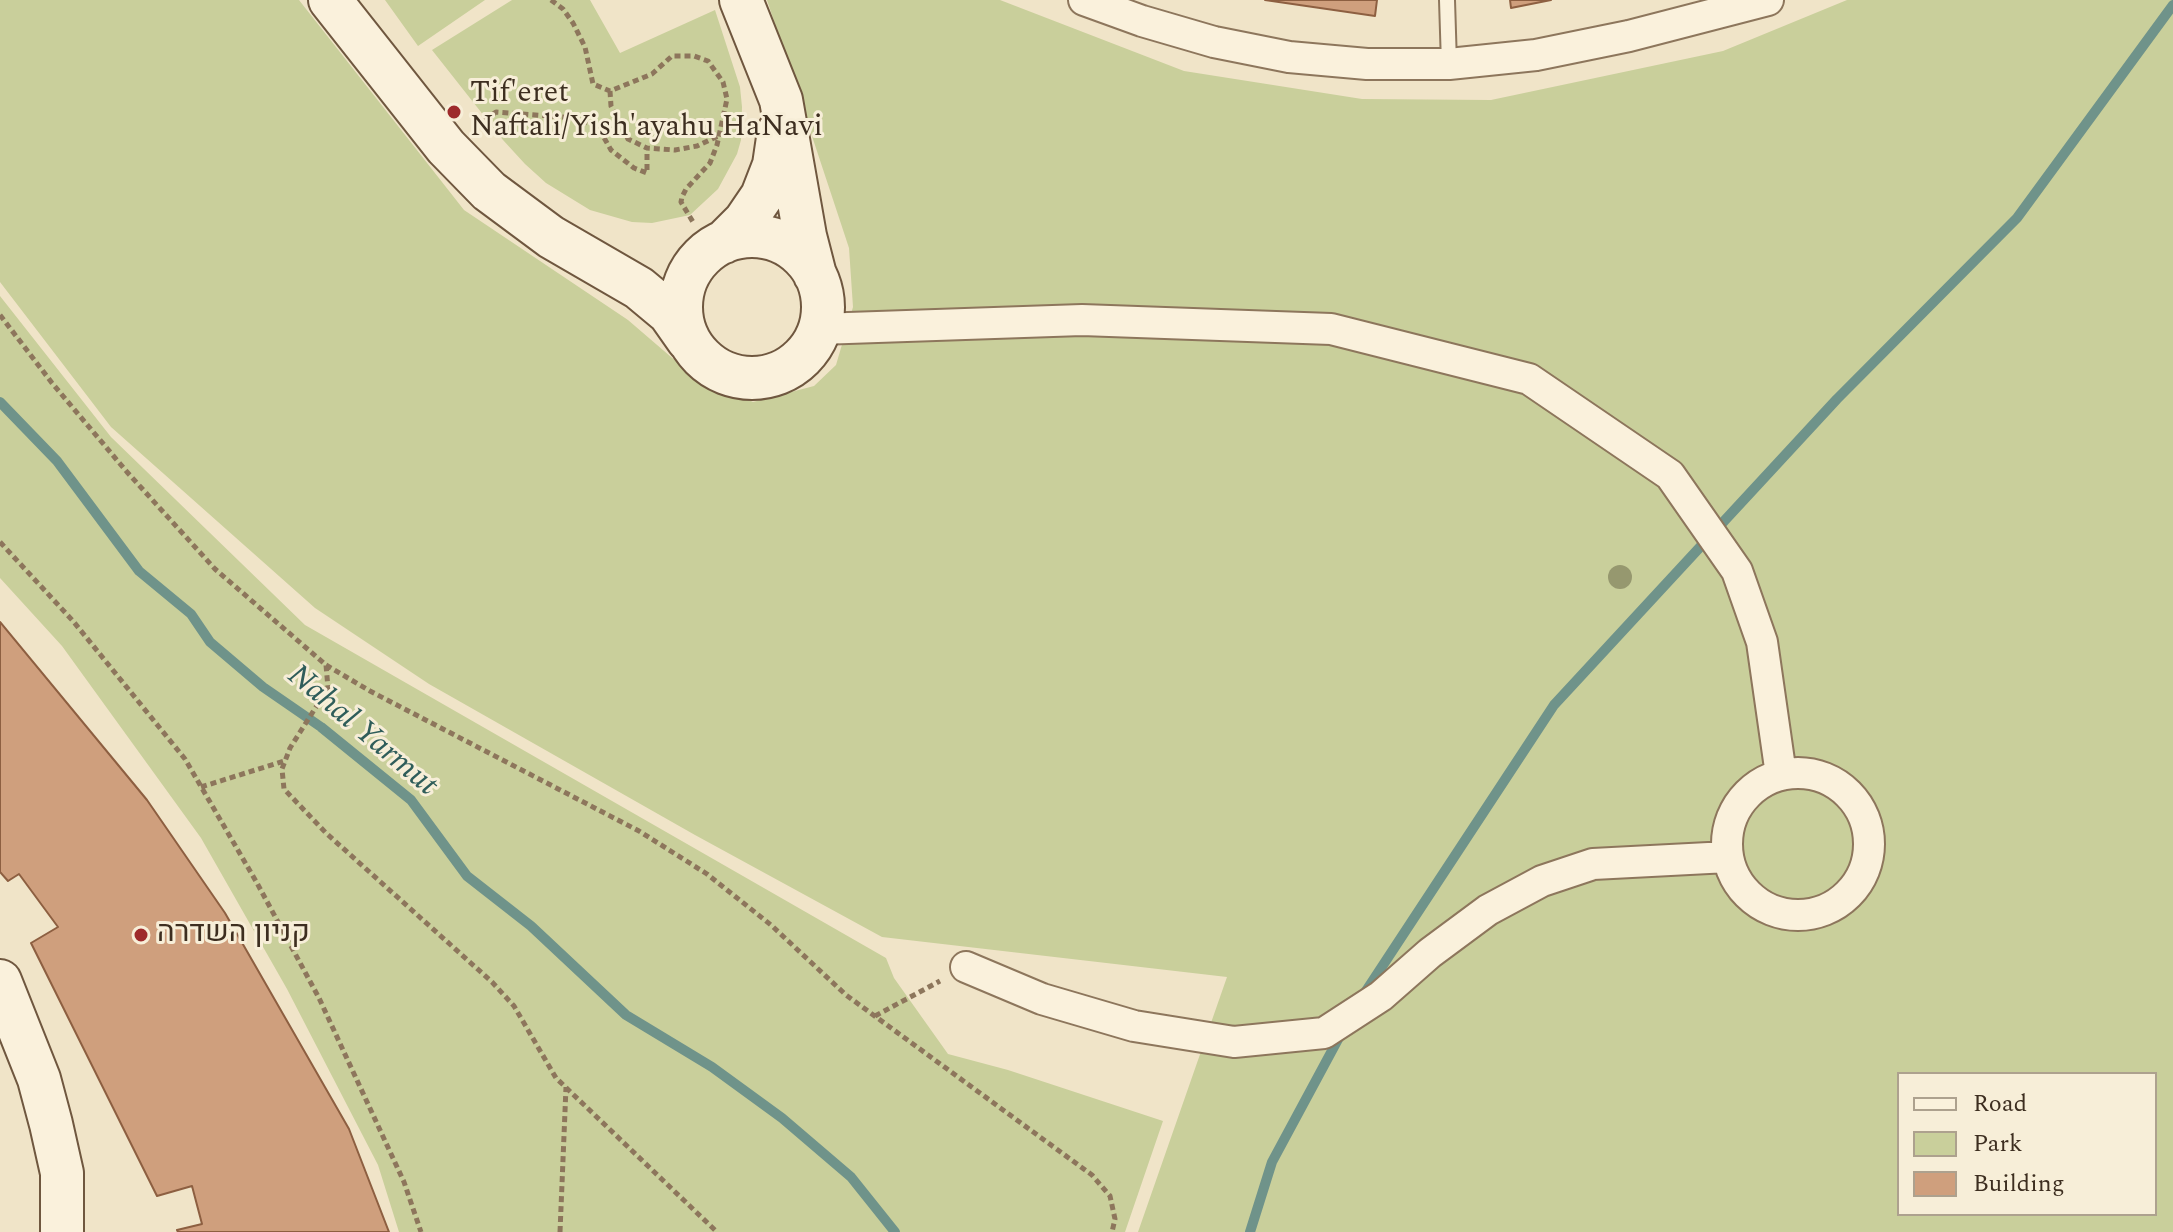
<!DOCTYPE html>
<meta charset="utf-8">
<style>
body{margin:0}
#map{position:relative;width:2173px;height:1232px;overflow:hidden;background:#f0e4c8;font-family:Spectral,serif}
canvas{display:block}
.legend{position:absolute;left:1897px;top:1072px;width:260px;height:144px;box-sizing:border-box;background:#f7eed8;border:2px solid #ada18e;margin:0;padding:10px 14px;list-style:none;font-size:24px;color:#3d2e20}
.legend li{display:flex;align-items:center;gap:16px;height:40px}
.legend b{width:40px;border:2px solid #ada18e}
</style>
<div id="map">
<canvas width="2173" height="1232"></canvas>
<ul class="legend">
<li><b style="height:10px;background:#faf1dc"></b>Road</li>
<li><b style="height:22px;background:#c9cf9b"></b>Park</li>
<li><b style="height:22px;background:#cf9f7d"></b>Building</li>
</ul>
</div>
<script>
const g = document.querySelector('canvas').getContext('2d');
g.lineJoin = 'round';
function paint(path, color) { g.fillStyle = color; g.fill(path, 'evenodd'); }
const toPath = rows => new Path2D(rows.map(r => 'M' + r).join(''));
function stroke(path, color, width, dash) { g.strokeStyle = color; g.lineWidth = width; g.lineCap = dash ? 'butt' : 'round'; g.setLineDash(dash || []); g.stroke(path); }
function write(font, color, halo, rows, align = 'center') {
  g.font = font + ' Spectral,Heebo,serif'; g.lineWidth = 6; g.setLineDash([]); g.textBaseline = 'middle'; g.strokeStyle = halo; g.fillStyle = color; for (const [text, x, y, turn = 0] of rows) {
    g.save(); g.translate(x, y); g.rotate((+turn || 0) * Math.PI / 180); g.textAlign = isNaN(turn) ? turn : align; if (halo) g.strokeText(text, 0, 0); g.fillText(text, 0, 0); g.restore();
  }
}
paint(toPath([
 [0,0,299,0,464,210,628,320,692,375,753,402,814,386,836,365,853,307,849,248,767,0,1000,0,1184,71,1362,99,1491,100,1723,51,1847,0,2173,0,2173,1232,1138,1232,1227,977,882,937,695,835,429,684,315,608,111,427,0,282],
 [1899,1074,2155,1074,2155,1214,1899,1214],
 [385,0,485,0,418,46],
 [512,0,590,0,620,53,715,10,740,87,742,107,741,140,737,154,718,189,690,215,652,223,632,222,590,210,546,183,525,164,503,140,432,50],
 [0,296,111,437,305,625,886,958,894,978,948,1054,1008,1070,1163,1121,1125,1232,399,1232,378,1165,287,989,201,838,62,646,0,578]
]), '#c9cf9b');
stroke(toPath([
 [0,402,57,461,139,571,191,614,210,642,263,687,321,727,411,800,467,876,531,926,626,1015,712,1067,782,1118,851,1177,895,1232],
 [1364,994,1554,705,1837,399,2017,218,2173,5],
 [1250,1232,1272,1162,1342,1032]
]), '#6f938a', 10);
const building = toPath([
 [1265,0,1377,0,1375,16,1265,0],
 [1510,0,1551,0,1511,8,1510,0],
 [0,622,147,800,225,913,349,1129,389,1232,178,1232,177,1230,202,1224,192,1186,157,1196,31,943,58,927,19,874,8,881,0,872,0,622]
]);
paint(building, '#cf9f7d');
stroke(building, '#8d5f41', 2);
const lane = toPath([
 [1447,0,1449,64]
]);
const street = toPath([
 [1084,0,1142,21,1214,42,1289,57,1367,64,1449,64,1536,55,1629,36,1768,0],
 [819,329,1082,320,1331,329,1529,379,1670,475,1737,571,1762,642,1781,775],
 '1727 844a71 71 0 1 1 142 0a71 71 0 1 1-142 0Z',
 [966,967,1042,999,1134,1026,1234,1042,1324,1033,1381,996,1430,953,1488,910,1542,881,1593,864,1728,857]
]);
const secondary = toPath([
 [330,0,446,147,489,191,551,237,639,288,669,313,688,340],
 [741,0,781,100,805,236,815,275],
 '681 307a71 71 0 1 1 142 0a71 71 0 1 1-142 0Z',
 [724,242,745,221,762,196,774,165,779,131],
 [0,981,39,1079,51,1124,62,1173,62,1232]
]);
stroke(lane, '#8d765c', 18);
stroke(street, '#8d765c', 34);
stroke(secondary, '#6f573f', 46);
stroke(toPath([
 [551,0,563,9,573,23,585,47,593,84,610,91,652,74,672,56,694,56,708,61,723,82,727,99,717,145,710,163,686,189,682,197,681,202,693,222],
 [610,91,611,106,628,139,647,148,675,150,697,146,718,136],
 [477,126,496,112,574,118,598,127,611,150,634,168,647,173,647,148],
 [0,315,52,383,127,472,215,569,326,665,328,688,290,748,282,769,284,789,326,833,492,982,514,1006,556,1078,717,1232],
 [0,542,73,621,185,759,257,883,319,998,404,1182,421,1232],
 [326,665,370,691,639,831,707,874,771,925,846,995,1092,1175,1110,1196,1115,1219,1112,1232],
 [201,787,284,761],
 [875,1016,940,981],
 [560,1232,566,1087]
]), '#8d765c', 5, [6, 4]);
stroke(lane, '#faf1dc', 14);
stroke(street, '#faf1dc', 30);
stroke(secondary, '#faf1dc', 42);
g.fillStyle = '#96986f';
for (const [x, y] of [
 [1620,577]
]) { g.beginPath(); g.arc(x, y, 12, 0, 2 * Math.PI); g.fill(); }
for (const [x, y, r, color] of [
 [454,112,8,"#9e2a2b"],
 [141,935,8,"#9e2a2b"]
]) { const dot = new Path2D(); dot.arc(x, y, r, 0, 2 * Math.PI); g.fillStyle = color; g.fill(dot); stroke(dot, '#f7eed8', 3); }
write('30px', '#3d2e20', '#f7eed8', [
 ["Tif'eret",470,95],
 ["Naftali/Yish'ayahu HaNavi",470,129],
 ["קניון השדרה",157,935]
], 'left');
write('italic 32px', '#2f5d5a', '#f7eed8', [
 ["Nahal Yarmut",361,732,40]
]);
</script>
